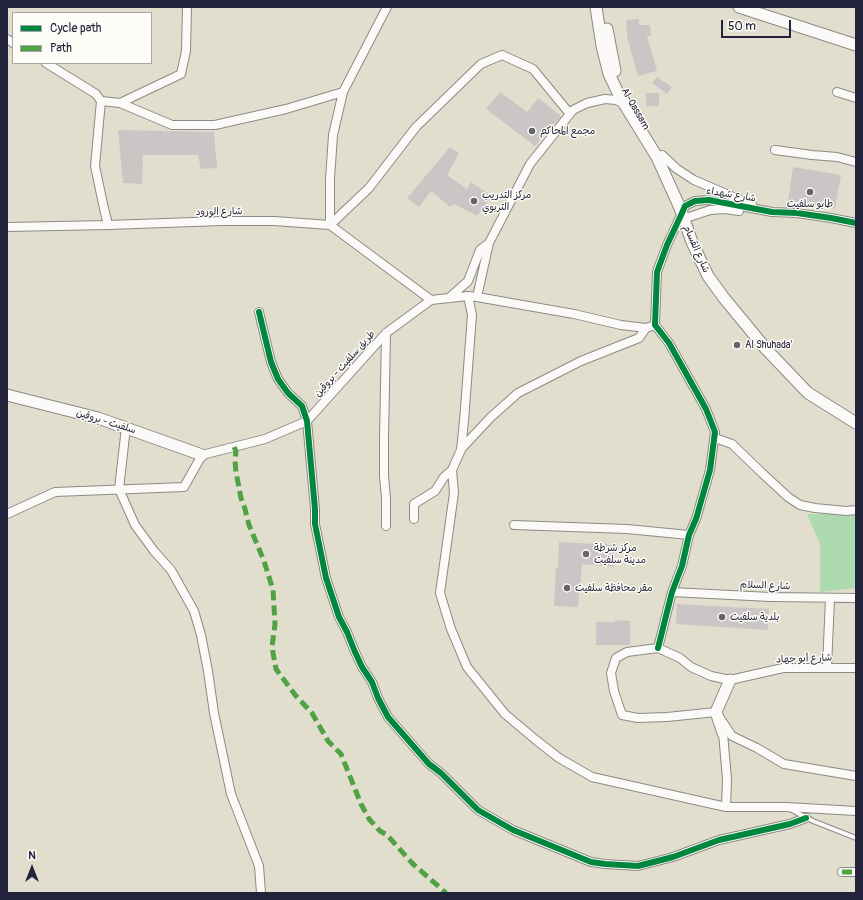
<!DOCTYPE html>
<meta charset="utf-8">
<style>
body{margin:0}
#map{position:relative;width:863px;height:900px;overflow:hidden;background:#e2decd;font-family:Pangolin,sans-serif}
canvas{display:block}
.frame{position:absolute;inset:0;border:8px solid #22223b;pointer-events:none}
.legend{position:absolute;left:12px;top:12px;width:140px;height:52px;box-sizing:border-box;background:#fdfcf7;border:1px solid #a5a5ac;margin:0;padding:5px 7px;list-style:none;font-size:12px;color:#22223b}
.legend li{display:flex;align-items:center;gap:8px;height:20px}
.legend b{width:20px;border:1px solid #a5a5ac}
.north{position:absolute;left:12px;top:848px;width:40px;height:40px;-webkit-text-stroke:3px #fdfcf7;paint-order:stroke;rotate:0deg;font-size:11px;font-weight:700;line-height:16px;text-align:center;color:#22223b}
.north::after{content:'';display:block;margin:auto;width:14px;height:18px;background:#22223b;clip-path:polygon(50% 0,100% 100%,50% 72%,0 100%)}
.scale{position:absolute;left:721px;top:20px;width:70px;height:18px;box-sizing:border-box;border:2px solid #22223b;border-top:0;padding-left:5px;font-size:12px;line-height:14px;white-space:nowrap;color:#22223b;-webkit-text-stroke:3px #fdfcf7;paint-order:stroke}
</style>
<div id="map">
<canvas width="863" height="900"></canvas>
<div class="frame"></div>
<ul class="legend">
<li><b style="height:5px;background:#00873e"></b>Cycle path</li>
<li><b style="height:5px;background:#50a245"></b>Path</li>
</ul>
<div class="north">N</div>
<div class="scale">50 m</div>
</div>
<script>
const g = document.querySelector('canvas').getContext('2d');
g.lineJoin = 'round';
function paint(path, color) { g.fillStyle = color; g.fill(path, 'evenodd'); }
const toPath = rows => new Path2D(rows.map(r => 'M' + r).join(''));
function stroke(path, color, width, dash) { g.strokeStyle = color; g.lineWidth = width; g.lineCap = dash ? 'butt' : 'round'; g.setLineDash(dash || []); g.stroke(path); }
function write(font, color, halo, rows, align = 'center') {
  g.font = font + ' Pangolin,"Playpen Sans Arabic",sans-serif'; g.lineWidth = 3; g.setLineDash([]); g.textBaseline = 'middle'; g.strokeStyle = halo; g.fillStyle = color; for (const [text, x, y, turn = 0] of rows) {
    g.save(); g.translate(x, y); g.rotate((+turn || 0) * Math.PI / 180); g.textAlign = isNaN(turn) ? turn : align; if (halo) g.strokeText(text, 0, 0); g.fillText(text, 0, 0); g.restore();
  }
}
paint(toPath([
 [807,514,856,514,856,588,820,592,820,544]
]), '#aedab0');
paint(toPath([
 [639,19,639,25,650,25,651,36,647,36,657,71,638,76,627,37,626,20],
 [657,77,672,87,667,94,652,83],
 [500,92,527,112,538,98,561,116,535,146,486,109],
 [646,93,659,93,659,106,646,106],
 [118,130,214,132,217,168,201,169,198,155,143,155,142,184,123,183],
 [450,147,459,153,447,175,467,189,471,182,492,196,477,216,454,204,450,207,431,191,419,207,407,198],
 [793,167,841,175,835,208,788,201],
 [559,542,614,545,614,567,582,564,578,607,554,606,556,568,558,568],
 [677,604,769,609,768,630,676,624],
 [615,620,630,621,630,645,596,645,596,622,615,622]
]), '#cbc5c6');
const lane = toPath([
 [790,809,813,821,856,838]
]);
const street = toPath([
 [7,39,13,43],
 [46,63,96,94,101,101,120,103,181,74,186,51,187,7],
 [837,92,856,98],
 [101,101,95,166,103,204,108,225,222,221,274,221,330,225,431,300],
 [120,103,172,125,215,125,286,109,343,92],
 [775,150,812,155,837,157,856,162],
 [662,155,677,169,694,180,752,205],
 [683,219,710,210,725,209,739,211],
 [330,225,369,188,416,127,481,64,502,55,533,69,570,114],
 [330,225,330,179,333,135,343,92,387,7],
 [7,227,108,225],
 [468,296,472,315,464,421,461,450,452,470,454,493,440,593,451,629,467,667,505,714,536,740,559,758,592,777,726,807,786,807,856,811],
 [477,297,489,243,530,164,573,110,587,103,605,99,616,100,623,103],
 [449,298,468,281,480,250,489,243],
 [431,300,468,296,477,297,574,314,621,325,646,328],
 [259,312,271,362,278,379,288,393,302,406,307,421,315,509,315,524,326,578,339,617,347,632,355,652,362,667,372,682,378,698,388,717,429,764,441,773,478,810,513,830,591,862,605,864,638,866,673,857,719,840,790,824,806,818],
 [126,427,119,489,135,525,154,551,171,570,194,611,201,635,208,671,214,713,231,794,259,866,261,893],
 [715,438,732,444,762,473,788,497,800,505,815,508,846,511,856,510],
 [461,449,491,417,518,393,581,361,639,338,646,328,655,325],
 [7,514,55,492,184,487,202,455,265,439,307,421,386,333,431,300],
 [414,519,414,504,435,491,444,477,452,470],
 [514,525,627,529,689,535],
 [386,526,386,498,384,476,384,439,386,333],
 [672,592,770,597,856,598],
 [658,648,672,592,682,566,689,535,696,519,710,470,715,432,706,409,669,343,655,325,657,272,667,245,682,213,685,206,695,201,709,200,772,212,797,213,831,218,856,223],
 [827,667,830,598],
 [856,668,783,668,730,680,711,676,691,667,680,658,658,648,627,652,616,658,611,673,614,691,622,715,638,718,667,717,716,712,732,736,757,748,784,764,856,776],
 [723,733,727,779,726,807],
 [842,872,856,872]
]);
const secondary = toPath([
 [596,7,602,46,609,74,620,97,657,157,680,208,692,242,708,276,724,298,766,349,808,393,856,423],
 [739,7,856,45],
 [607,29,615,71],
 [7,395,98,418,202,455],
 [723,733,716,712,730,680]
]);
stroke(lane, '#8c8a85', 6);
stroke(street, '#8c8a85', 10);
stroke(secondary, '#8c8a85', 13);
stroke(lane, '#fbfaf8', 4);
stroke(street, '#fbfaf8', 8);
stroke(secondary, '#fbfaf8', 11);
stroke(toPath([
 [234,447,236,451,235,461,236,472,241,498,245,509,249,525,264,561,273,590,275,624,272,647,276,669,296,696,312,713,328,741,341,754,361,804,369,819,380,831,387,835,413,864,446,893],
 [842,872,856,872]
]), '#50a245', 5, [10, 5]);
stroke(toPath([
 [259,312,271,362,278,379,288,393,302,406,307,421,315,509,315,524,326,578,339,617,347,632,355,652,362,667,372,682,378,698,388,717,429,764,441,773,478,810,513,830,591,862,605,864,638,866,673,857,719,840,790,824,806,818],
 [658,648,672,592,682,566,689,535,696,519,710,470,715,432,706,409,669,343,655,325,657,272,667,245,682,213,685,206,695,201,709,200,772,212,797,213,831,218,856,223]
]), '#00873e', 6);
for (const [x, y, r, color] of [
 [532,131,4,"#65646e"],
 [810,192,4,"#65646e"],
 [474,201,4,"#65646e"],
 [737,345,4,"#65646e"],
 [586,554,4,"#65646e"],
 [567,588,4,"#65646e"],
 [722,617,4,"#65646e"]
]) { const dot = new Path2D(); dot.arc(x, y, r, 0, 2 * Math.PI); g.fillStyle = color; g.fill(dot); stroke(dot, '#fdfcf7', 1.5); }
write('10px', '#22223b', '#fdfcf7', [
 ["Al-Qassam",635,109,60],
 ["شارع شهداء",731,195,9],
 ["شارع الورود",219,212,-1],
 ["شارع القسام",696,249,66],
 ["طريق سلفيت - بروقين",345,364,-48],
 ["سلفيت - بروقين",106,422,17],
 ["شارع السلام",765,586,2],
 ["شارع أبو جهاد",804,659,-2]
]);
write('10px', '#22223b', '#fdfcf7', [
 ["مجمع المحاكم",540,131],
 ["مركز التدريب",482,195],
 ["التربوي",482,207],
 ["طابو سلفيت",810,204,"center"],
 ["Al Shuhada'",745,345],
 ["مركز شرطة",594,548],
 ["مدينة سلفيت",594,560],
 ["مقر محافظة سلفيت",575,588],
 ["بلدية سلفيت",730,617]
], 'left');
</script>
